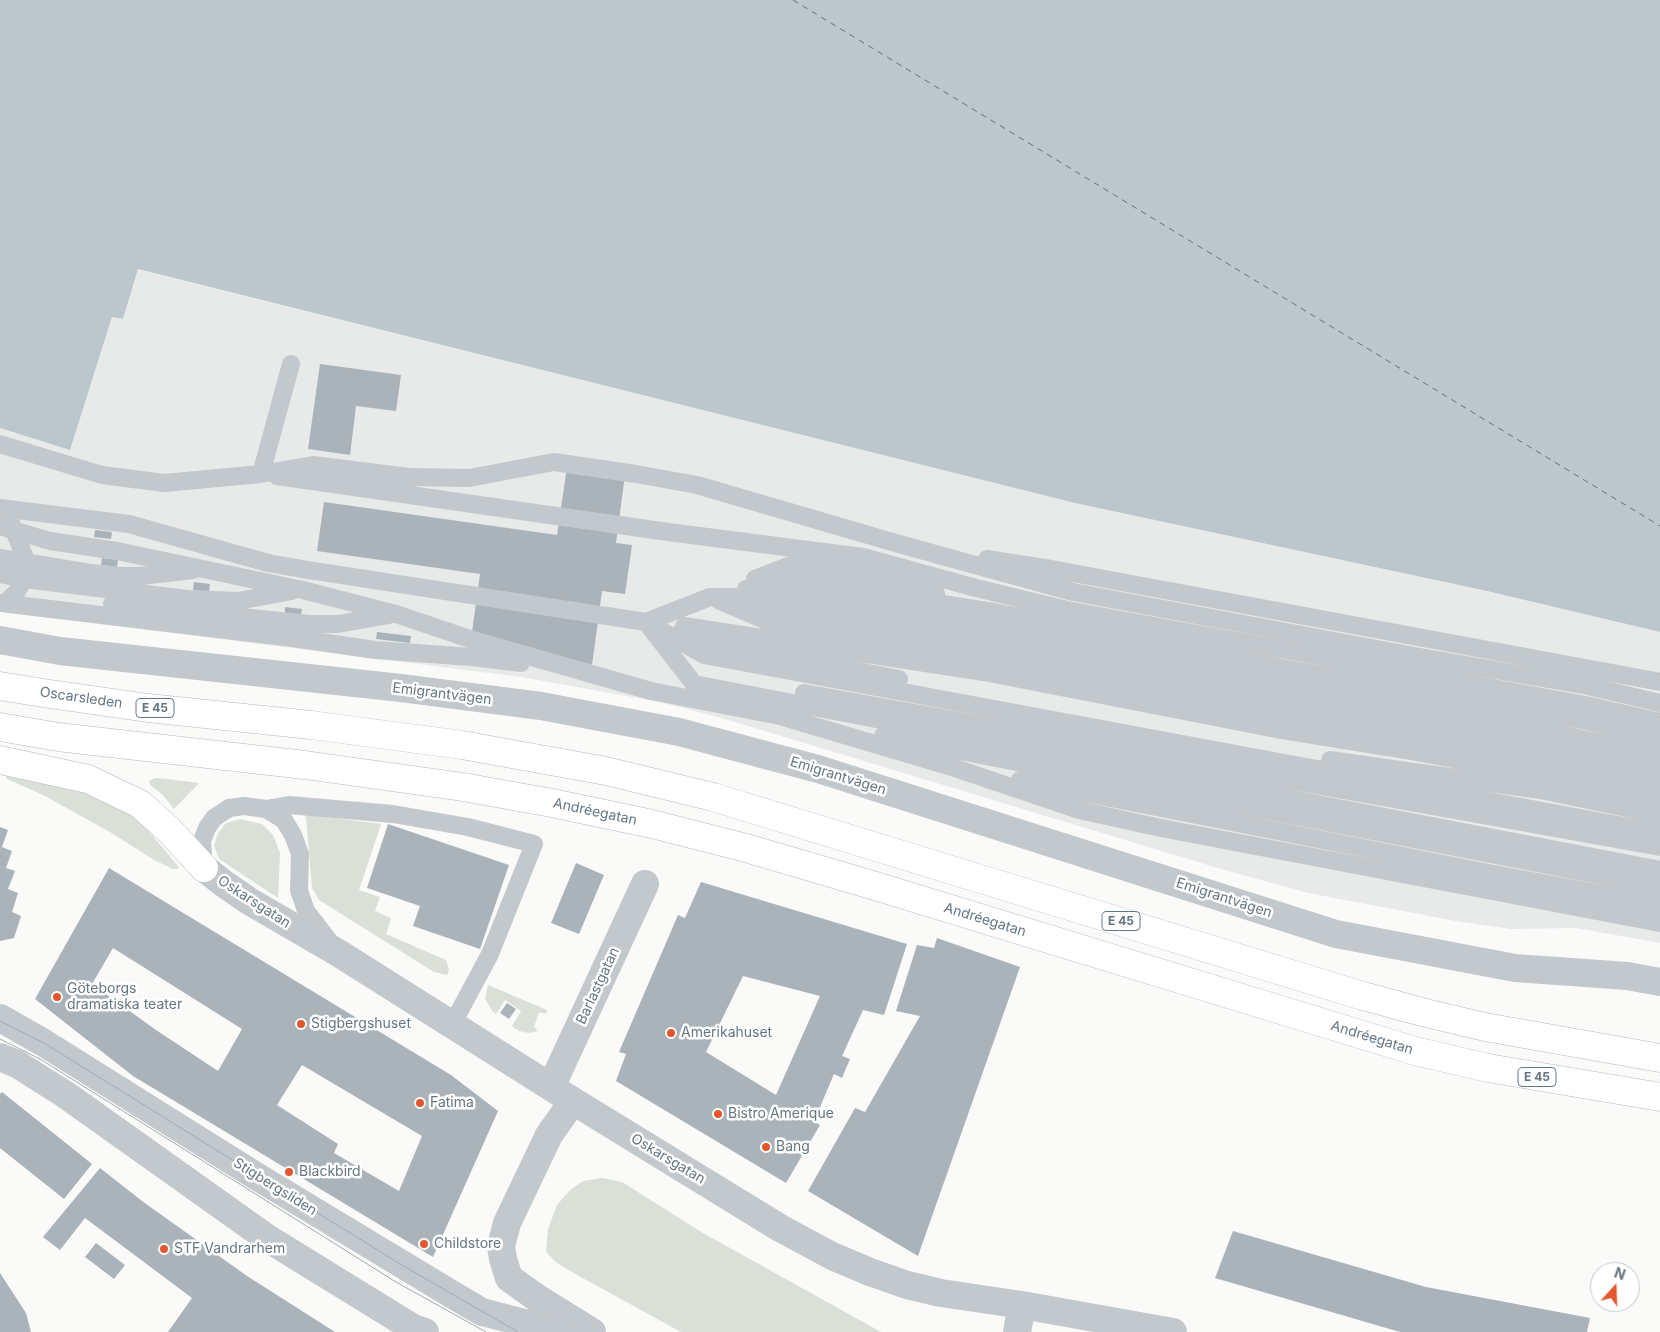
<!DOCTYPE html>
<meta charset="utf-8">
<style>
body{margin:0}
#map{position:relative;width:1660px;height:1332px;overflow:hidden;background:#fafaf8;font-family:Inter,sans-serif}
canvas{display:block}
.north{position:absolute;left:1590px;top:1262px;width:50px;height:50px;box-sizing:border-box;background:#fff;border:1px solid #c1c8cd;border-radius:50%;rotate:20deg;font-size:14px;font-weight:700;line-height:20px;text-align:center;color:#657683}
.north::after{content:'';display:block;margin:auto;width:18px;height:22px;background:#e4572e;clip-path:polygon(50% 0,100% 100%,50% 72%,0 100%)}
</style>
<div id="map">
<canvas width="1660" height="1332"></canvas>
<div class="north">N</div>
</div>
<script>
const g = document.querySelector('canvas').getContext('2d');
g.lineJoin = 'round';
function paint(path, color) { g.fillStyle = color; g.fill(path, 'evenodd'); }
const toPath = rows => new Path2D(rows.map(r => 'M' + r).join(''));
function stroke(path, color, width, dash) { g.strokeStyle = color; g.lineWidth = width; g.lineCap = dash ? 'butt' : 'round'; g.setLineDash(dash || []); g.stroke(path); }
function write(font, color, halo, rows, align = 'center') {
  g.font = font + ' Inter,sans-serif'; g.lineWidth = 5; g.setLineDash([]); g.textBaseline = 'middle'; g.strokeStyle = halo; g.fillStyle = color; for (const [text, x, y, turn = 0] of rows) {
    g.save(); g.translate(x, y); g.rotate((+turn || 0) * Math.PI / 180); g.textAlign = isNaN(turn) ? turn : align; if (halo) g.strokeText(text, 0, 0); g.fillText(text, 0, 0); g.restore();
  }
}
paint(toPath([
 [138,269,1075,503,1487,591,1660,632,1660,943,1576,928,1511,929,1456,921,1308,893,1221,869,725,719,660,702,521,677,133,628,0,609,0,428,70,450,112,317,123,319]
]), '#e8e9e9');
paint(toPath([
 [4,773,74,787,131,814,146,828,178,866,178,869,173,869,154,860,110,832,43,795,7,779],
 [155,778,167,779,199,783,174,809,163,795,151,786,149,781],
 [303,814,381,824,359,890,380,897,375,911,391,918,386,934,446,960,449,970,447,975,434,972,319,900,312,888,306,817],
 [240,819,262,824,273,835,280,853,278,898,219,859,214,845,218,833,226,823],
 [488,985,547,1010,546,1014,539,1012,534,1027,538,1031,529,1033,519,1031,512,1026,521,1011,505,1000,496,1014,492,1011,485,998],
 [602,1178,622,1182,703,1233,881,1332,681,1332,579,1276,557,1263,546,1252,548,1229,557,1205,570,1190,583,1181]
]), '#dadfd7');
paint(toPath([
 [0,0,1660,0,1660,632,1487,591,1075,503,138,269,123,319,112,317,70,450,0,428]
]), '#bbc7cb');
stroke(toPath([
 [793,0,1660,526]
]), '#60757c', 1, [6, 5]);
paint(toPath([
 [320,364,401,375,396,411,356,406,350,455,308,449],
 [567,467,625,475,616,543,632,545,625,594,602,591,592,665,470,647,480,574,317,551,324,502,557,535],
 [95,530,112,532,111,539,94,537],
 [102,558,118,560,117,567,101,565],
 [194,582,210,584,209,592,193,590],
 [285,607,302,609,301,616,285,614],
 [377,632,411,636,410,643,376,639],
 [388,824,509,865,480,949,413,926,420,906,367,888],
 [0,827,8,830,2,847,12,851,6,868,15,871,8,889,18,893,12,912,21,916,14,938,0,941],
 [576,863,604,875,579,934,551,923],
 [109,868,451,1075,498,1111,433,1257,133,1076,35,999],
 [113,948,242,1029,218,1071,156,1030,92,984],
 [302,1065,422,1136,399,1191,334,1153,338,1144,277,1105],
 [701,882,907,944,884,1015,863,1010,842,1056,850,1059,842,1078,834,1074,814,1121,820,1125,786,1183,616,1081,626,1054,619,1052,678,915,685,918],
 [743,976,820,996,776,1095,706,1052],
 [937,938,1020,967,918,1256,808,1191,855,1108,865,1112,920,1016,896,1011,917,945,934,948],
 [507,1003,516,1009,509,1019,500,1013],
 [2,1092,92,1164,64,1199,0,1148,0,1094],
 [100,1168,142,1201,247,1276,335,1332,168,1332,192,1298,85,1218,60,1250,43,1237],
 [1233,1231,1426,1287,1590,1318,1587,1332,1400,1332,1215,1278],
 [96,1243,125,1265,114,1279,85,1257],
 [0,1273,26,1313,31,1332,0,1332]
]), '#aab3b9');
const trunk = toPath([
 [0,686,43,693,148,708,311,725,462,745,606,771,713,797,1363,996,1426,1013,1485,1027,1660,1058],
 [0,727,58,737,305,765,463,787,552,803,652,824,746,848,872,885,1415,1051,1488,1068,1660,1097],
 [0,760,88,779,140,804,169,830,204,868]
]);
stroke(trunk, '#b4b9bd', 29);
stroke(toPath([
 [0,444,102,475,164,483,261,474,313,465,409,477,469,478,554,462,636,474,697,485,899,544,1073,592,1420,657,1588,686,1660,703],
 [261,474,291,364],
 [277,476,668,532,863,557,976,588,1067,610,1586,705,1660,722],
 [0,508,129,524,268,563,308,570,646,622,694,684,1660,870],
 [0,526,50,541,117,551,303,590,396,614,476,641,651,691,780,716,949,766,1079,810,1161,828,1660,923],
 [0,558,90,573,121,576,141,576,193,570],
 [987,559,1051,569,1660,682],
 [0,574,24,579,187,599,238,601,292,591],
 [755,579,791,565,884,578,936,594],
 [746,589,789,580,994,612,1288,669,1587,721,1660,738],
 [718,600,783,628,988,657,1553,763,1660,785],
 [0,603,293,638,375,650,472,657,521,663],
 [5,603,16,593,24,579,27,563,11,523],
 [112,604,310,624,338,624,389,615],
 [748,604,785,612,990,644,1566,750,1660,770],
 [646,622,710,597,787,597,992,628,1437,709,1660,755],
 [684,626,984,672,1276,729,1406,750,1546,777,1660,800],
 [655,627,704,655,1660,833],
 [680,633,708,642,899,679],
 [804,693,1660,847],
 [883,736,1660,887],
 [1330,760,1540,790,1660,815],
 [1020,780,1489,873,1660,905],
 [266,809,289,805,393,814,468,827,534,844,490,954,452,1025],
 [204,868,202,841,207,828,214,818,229,808,244,806,266,809,284,820,293,835,300,854,299,890,306,911,330,942]
]), '#c3c8cc', 18);
stroke(toPath([
 [204,868,223,883,249,901,340,954,573,1101,780,1228,832,1256,870,1272,907,1285,941,1293,1022,1305,1173,1332],
 [551,1087,645,884],
 [573,1101,549,1135,507,1223,501,1246,503,1259,509,1278,537,1298,592,1332],
 [1017,1332,1022,1305]
]), '#c3c8cc', 28);
stroke(toPath([
 [0,640,60,651,401,688,541,706,679,732,818,769,1336,934,1515,968,1627,976,1660,982],
 [0,1018,44,1043,256,1176,453,1295,482,1312,560,1332],
 [0,1057,17,1064,66,1095,267,1238,413,1328,425,1332]
]), '#c3c8cc', 28);
stroke(trunk, '#fff', 28);
stroke(toPath([
 [0,1021,44,1043,400,1264,518,1332],
 [0,1039,40,1059,396,1282,486,1332]
]), '#a2aab0', 1);
for (const [x, y, r, color] of [
 [57,997,5,"#e4572e"],
 [301,1024,5,"#e4572e"],
 [671,1033,5,"#e4572e"],
 [420,1103,5,"#e4572e"],
 [718,1114,5,"#e4572e"],
 [766,1147,5,"#e4572e"],
 [289,1172,5,"#e4572e"],
 [424,1244,5,"#e4572e"],
 [164,1249,5,"#e4572e"]
]) { const dot = new Path2D(); dot.arc(x, y, r, 0, 2 * Math.PI); g.fillStyle = color; g.fill(dot); stroke(dot, '#fff', 2); }
for (const [x, y, w] of [
 [155,708,38],
 [1121,921,38],
 [1537,1077,38]
]) { const box = new Path2D(); box.roundRect(x - w / 2, y - 9.5, w, 19, 4); g.fillStyle = '#fff'; g.fill(box); stroke(box, '#657683', 1); }
write('bold 12px', '#657683', null, [
 ["E 45",155,708],
 ["E 45",1121,921],
 ["E 45",1537,1077]
]);
write('14px', '#657683', '#fff', [
 ["Emigrantvägen",442,694,7],
 ["Oscarsleden",81,698,8],
 ["Emigrantvägen",838,776,17],
 ["Andréegatan",595,812,12],
 ["Emigrantvägen",1224,898,18],
 ["Oskarsgatan",254,902,33],
 ["Andréegatan",985,920,17],
 ["Barlastgatan",598,986,-65],
 ["Andréegatan",1372,1038,17],
 ["Oskarsgatan",668,1159,31],
 ["Stigbergsliden",275,1187,32]
]);
write('14px', '#657683', '#fff', [
 ["Göteborgs",67,989],
 ["dramatiska teater",67,1005],
 ["Stigbergshuset",311,1024],
 ["Amerikahuset",681,1033],
 ["Fatima",430,1103],
 ["Bistro Amerique",728,1114],
 ["Bang",776,1147],
 ["Blackbird",299,1172],
 ["Childstore",434,1244],
 ["STF Vandrarhem",174,1249]
], 'left');
</script>
